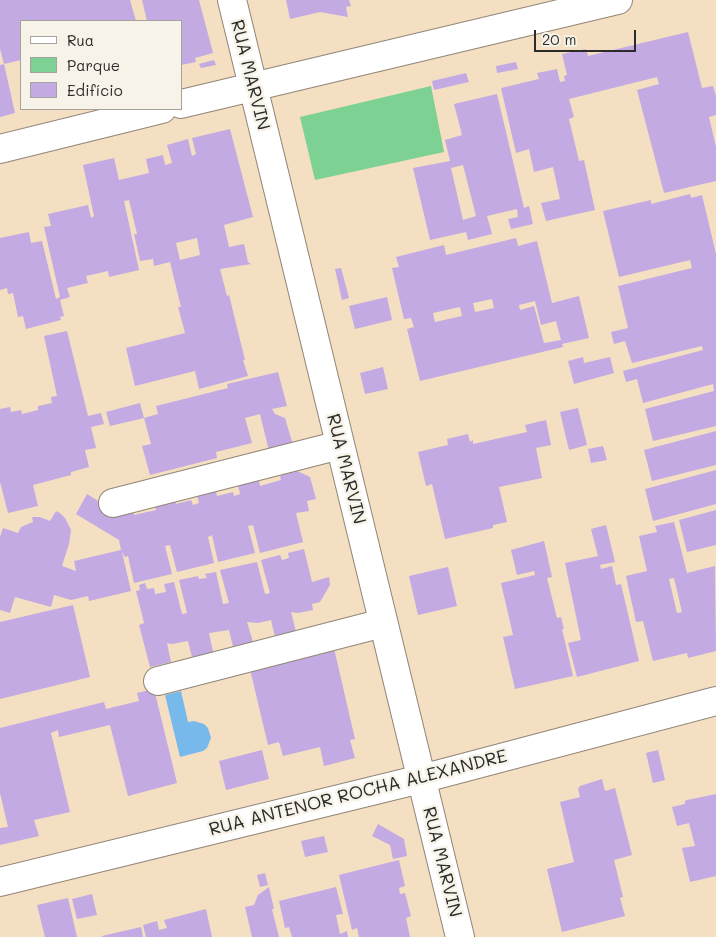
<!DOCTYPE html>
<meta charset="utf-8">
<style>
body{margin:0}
#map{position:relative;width:716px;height:937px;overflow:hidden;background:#f4dfc2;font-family:Mali,sans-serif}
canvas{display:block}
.legend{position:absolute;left:20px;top:20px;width:162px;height:90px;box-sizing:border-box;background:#f7f3e8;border:1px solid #a5a39c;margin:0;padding:6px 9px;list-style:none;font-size:15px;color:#2b2b2b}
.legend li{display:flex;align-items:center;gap:10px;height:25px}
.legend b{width:25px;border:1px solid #a5a39c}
.scale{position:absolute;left:534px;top:30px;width:102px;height:22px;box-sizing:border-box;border:2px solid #2b2b2b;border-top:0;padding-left:6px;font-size:15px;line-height:18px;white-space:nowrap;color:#2b2b2b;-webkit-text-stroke:4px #f7f3e8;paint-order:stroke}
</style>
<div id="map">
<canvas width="716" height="937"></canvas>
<ul class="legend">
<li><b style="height:6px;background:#fff"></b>Rua</li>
<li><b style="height:14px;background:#7dd193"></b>Parque</li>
<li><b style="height:14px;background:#c3aae3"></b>Edifício</li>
</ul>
<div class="scale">20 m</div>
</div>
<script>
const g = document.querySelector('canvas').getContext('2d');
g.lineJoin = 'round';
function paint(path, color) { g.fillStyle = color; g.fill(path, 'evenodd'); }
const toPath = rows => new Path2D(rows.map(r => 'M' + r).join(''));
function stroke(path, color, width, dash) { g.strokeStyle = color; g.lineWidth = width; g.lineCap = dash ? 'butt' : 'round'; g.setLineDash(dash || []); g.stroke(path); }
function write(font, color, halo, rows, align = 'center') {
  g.font = font + ' Mali,sans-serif'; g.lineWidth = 5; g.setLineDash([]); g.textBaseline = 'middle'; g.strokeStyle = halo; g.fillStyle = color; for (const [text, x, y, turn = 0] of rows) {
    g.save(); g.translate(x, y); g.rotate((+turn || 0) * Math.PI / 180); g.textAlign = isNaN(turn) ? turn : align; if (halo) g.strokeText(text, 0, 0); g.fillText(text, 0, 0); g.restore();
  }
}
paint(toPath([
 [431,86,444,152,315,180,300,117]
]), '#7dd193');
paint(toPath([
 [181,691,188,722,194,721,204,724,208,728,211,738,207,748,203,751,180,757,165,695]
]), '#78b9ec');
paint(toPath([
 [0,0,130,0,136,21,21,21,21,60,4,64,0,49],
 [142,0,199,0,213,53,195,58,196,62,181,65,181,21,147,21],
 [286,0,349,0,351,6,346,7,348,17,320,12,290,19],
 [688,32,702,88,713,86,716,96,716,115,709,117,716,147,716,181,664,193,637,90,659,84,657,77,569,99,574,117,569,119,579,161,584,160,595,210,546,221,541,203,560,199,553,167,534,172,529,149,516,153,501,88,539,79,537,73,557,69,560,82,565,81,564,76,567,75,562,54,586,49,588,56],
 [214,60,216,65,201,68,199,64],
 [516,62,518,69,497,73,496,66],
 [4,64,15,113,0,117,0,65],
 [466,73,469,82,434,90,432,81],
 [497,94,524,208,529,206,533,224,511,229,508,219,518,217,517,209,487,216,492,234,468,240,466,232,430,240,413,168,450,161,445,140,462,135,454,104],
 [463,165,476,216,463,220,451,168],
 [230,129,253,217,224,225,229,247,244,244,248,262,251,264,220,269,227,296,229,295,245,360,243,360,248,376,199,389,195,371,135,386,126,348,185,333,178,307,181,307,170,262,154,266,153,259,140,261,134,234,137,234,129,200,124,201,139,270,109,277,108,271,86,276,88,283,67,288,70,297,60,300,64,316,60,317,61,320,26,329,23,316,18,317,13,293,8,294,7,288,0,290,0,238,29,232,31,243,42,241,56,299,60,297,44,227,51,226,48,214,88,205,91,218,94,216,83,165,114,158,119,180,149,173,146,159,163,155,165,165,172,163,167,145,188,139,192,156,196,154,192,138],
 [197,238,200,255,180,260,176,243],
 [690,194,691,198,702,195,716,254,716,426,653,441,645,409,714,391,713,384,643,403,637,379,626,382,623,371,703,350,702,346,632,363,625,341,614,344,611,332,628,328,618,286,692,268,690,260,619,277,603,211,651,200,651,204],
 [516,238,518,246,537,241,552,303,579,296,589,338,562,344,563,347,420,381,407,329,414,327,411,318,404,319,392,268,399,267,396,257,444,245,446,255],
 [492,299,494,308,475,312,473,303],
 [535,301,541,325,556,321,561,340,544,343,534,306,520,310,519,305],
 [460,307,462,316,435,322,433,313],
 [341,268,349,298,342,300,335,269],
 [387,297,392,320,355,329,349,306],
 [67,331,88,416,101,413,104,424,91,427,96,448,85,450,89,467,71,472,71,475,33,485,38,506,8,513,0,482,0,409,10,407,11,412,21,410,22,414,38,410,38,406,52,403,51,397,57,396,44,336],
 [583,357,584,363,610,357,614,373,574,384,568,361],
 [383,367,388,389,365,394,360,373],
 [278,372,287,406,272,409,275,414,285,418,293,445,269,451,260,414,245,418,252,443,216,452,217,458,150,475,142,446,151,444,144,418,158,414,156,406,228,388,227,384],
 [140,403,144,418,110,426,106,412],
 [578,408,587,445,569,450,560,412],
 [546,420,551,445,536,448,542,478,499,487,507,522,493,525,493,528,445,539,432,484,426,486,418,452,448,445,447,439,468,434,470,442,473,440,473,444,527,432,525,425],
 [716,431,716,465,652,481,644,450],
 [603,446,607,460,591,463,588,449],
 [295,470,310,477,316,499,307,501,309,511,296,513,303,542,260,553,253,525,248,526,255,553,218,562,212,535,208,537,214,563,177,572,170,545,165,546,172,574,134,583,128,556,125,557,122,552,131,591,89,601,88,596,71,600,54,595,51,607,15,597,10,613,0,610,0,537,3,528,18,533,21,527,33,522,32,517,40,517,50,521,56,511,60,513,65,518,71,530,69,544,62,566,76,571,74,561,121,550,119,540,76,514,87,494,111,509,132,508,134,515,156,510,154,502,174,497,176,504,191,500,193,505,199,503,196,491,215,487,217,496,233,492,234,496,240,494,237,481,258,476,260,486,281,480,280,476,289,473,288,471],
 [716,470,716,504,653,521,645,489],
 [716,510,716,545,687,552,679,520],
 [674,522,687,573,715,566,716,651,688,658,687,653,653,661,643,621,636,622,626,576,647,571,639,536,657,532,655,526],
 [674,578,682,612,677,613,669,579],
 [606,525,615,562,600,565,601,569,612,566,616,585,621,584,639,661,577,677,568,643,581,640,565,563,598,556,591,529],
 [544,541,552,577,547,578,557,618,561,617,564,629,562,629,573,676,515,689,503,637,513,635,501,583,535,575,534,571,517,575,511,550],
 [304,549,312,582,329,577,330,585,320,602,312,604,313,610,298,613,291,612,296,632,275,637,271,620,258,623,247,622,253,642,233,647,229,630,209,633,213,652,192,657,188,641,172,644,167,643,171,662,150,667,139,625,144,623,136,591,140,590,139,585,145,583,147,589,154,588,155,594,166,592,164,584,174,582,182,614,187,613,179,580,198,576,199,579,207,578,205,574,216,572,223,604,229,603,220,570,257,562,265,594,270,593,261,560,280,555,282,560,289,558,288,553],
 [448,567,457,606,418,615,409,576],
 [73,605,90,677,0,699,0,622],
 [333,644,355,739,350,740,355,758,324,766,320,747,283,756,279,742,268,745,249,665],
 [154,689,177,783,128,796,110,725,59,737,58,730,51,733,70,812,34,820,39,836,0,845,0,828,8,827,0,793,0,728,104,702,106,709,139,701,137,693],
 [262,750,269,779,226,790,219,761],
 [658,750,665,780,653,783,646,753],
 [602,779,605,791,615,788,632,855,614,860,623,897,620,898,625,916,562,932,547,869,574,862,560,802,580,797,578,789,580,786],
 [716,794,716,876,690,882,682,848,695,846,689,823,677,826,672,807,685,804,685,801,687,800],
 [378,824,404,839,407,856,393,859,390,845,372,836],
 [324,836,328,852,305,857,301,841],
 [399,860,405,886,399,888,400,894,405,893,411,916,406,918,410,937,359,937,357,928,352,930,339,875],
 [265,873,268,885,260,887,257,875],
 [269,887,274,909,272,909,279,937,252,937,245,907,254,905,258,895],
 [336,887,343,914,336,915,340,934,347,931,348,937,292,937,289,927,285,928,279,901],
 [92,894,97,915,77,919,72,899],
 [68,898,77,937,45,937,37,905],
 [206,909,212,937,146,937,143,925,157,921,159,930,167,928,164,920],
 [141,927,143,937,102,937,102,936]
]), '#c3aae3');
const street = toPath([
 [232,0,460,937],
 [181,104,618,0],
 [0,149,162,109],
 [113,503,340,445],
 [158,681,383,623]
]);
const secondary = toPath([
 [0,882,421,779,716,701]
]);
stroke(street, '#908576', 30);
stroke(secondary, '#908576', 30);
stroke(street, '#fff', 28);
stroke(secondary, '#fff', 28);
write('18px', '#2b2b2b', '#f7f3e8', [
 ["RUA MARVIN",250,75,76],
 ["RUA MARVIN",346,469,76],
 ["RUA ANTENOR ROCHA ALEXANDRE",358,793,-14],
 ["RUA MARVIN",442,862,76]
]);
</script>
